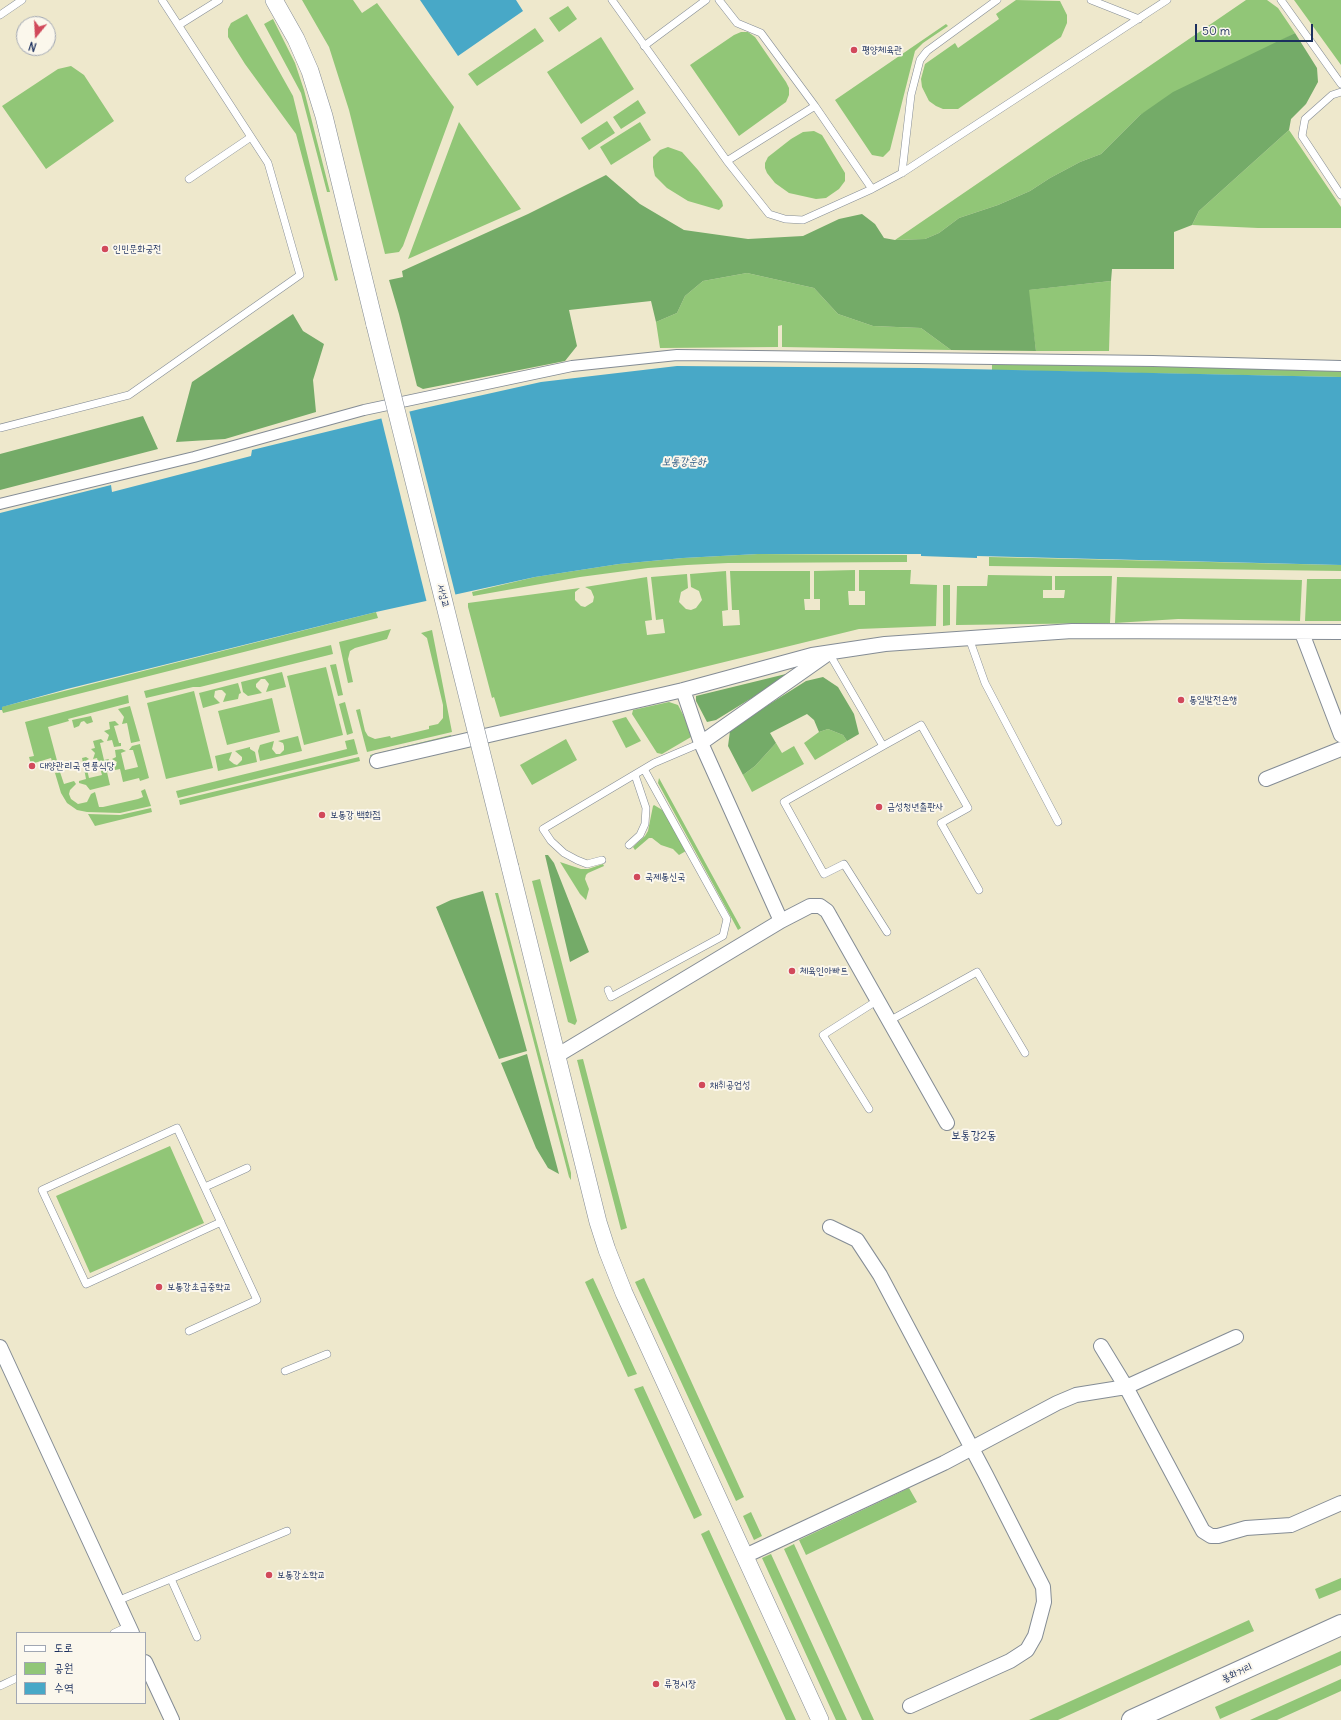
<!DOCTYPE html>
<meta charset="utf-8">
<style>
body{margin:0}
#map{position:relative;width:1341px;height:1720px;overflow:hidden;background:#eee8cc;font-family:Delius,"Poor Story",sans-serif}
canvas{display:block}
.legend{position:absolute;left:16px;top:1632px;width:130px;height:72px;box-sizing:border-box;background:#fbf7ec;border:1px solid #a1a7b3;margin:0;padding:5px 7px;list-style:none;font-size:12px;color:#1b2f5e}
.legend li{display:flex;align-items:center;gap:8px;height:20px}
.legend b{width:20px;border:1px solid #a1a7b3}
.north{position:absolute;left:16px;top:16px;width:40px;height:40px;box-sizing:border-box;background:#fbf7ec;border:1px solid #a1a7b3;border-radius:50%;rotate:198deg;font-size:11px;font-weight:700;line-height:16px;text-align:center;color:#1b2f5e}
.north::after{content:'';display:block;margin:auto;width:14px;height:18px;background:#d1495b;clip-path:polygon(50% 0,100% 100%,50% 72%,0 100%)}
.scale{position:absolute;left:1195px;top:24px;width:118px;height:18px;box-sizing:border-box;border:2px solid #1b2f5e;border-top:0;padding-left:5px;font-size:12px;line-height:14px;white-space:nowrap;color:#1b2f5e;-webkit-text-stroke:3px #fbf7ec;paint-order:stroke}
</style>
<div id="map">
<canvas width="1341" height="1720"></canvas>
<ul class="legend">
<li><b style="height:5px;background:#fff"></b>도로</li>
<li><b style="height:11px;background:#91c677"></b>공원</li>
<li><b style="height:11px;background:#48a8c7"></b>수역</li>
</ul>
<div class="north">N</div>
<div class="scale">50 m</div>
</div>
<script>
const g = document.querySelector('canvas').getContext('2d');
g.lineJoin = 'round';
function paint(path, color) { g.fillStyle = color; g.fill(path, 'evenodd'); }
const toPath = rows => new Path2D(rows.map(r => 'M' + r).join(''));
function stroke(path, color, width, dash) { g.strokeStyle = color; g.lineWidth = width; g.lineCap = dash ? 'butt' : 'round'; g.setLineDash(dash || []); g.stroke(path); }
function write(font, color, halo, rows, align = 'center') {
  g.font = font + ' Delius,"Poor Story",sans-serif'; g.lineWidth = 4; g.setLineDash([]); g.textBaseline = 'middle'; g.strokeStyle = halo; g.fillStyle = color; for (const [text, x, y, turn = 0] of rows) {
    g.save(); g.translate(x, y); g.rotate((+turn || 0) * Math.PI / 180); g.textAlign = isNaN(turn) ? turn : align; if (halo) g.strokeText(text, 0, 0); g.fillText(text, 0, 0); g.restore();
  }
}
paint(toPath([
 [302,0,353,0,362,13,377,3,454,107,403,246,399,252,385,254,349,110,329,47],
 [1016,0,1060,1,1067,15,1067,23,1061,37,958,109,943,109,936,106,929,101,922,87,921,79,925,64,955,43,958,48,999,19,996,14],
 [1246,0,1267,0,1278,8,1295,33,1140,115,1101,154,1080,162,1050,178,1030,191,998,205,959,218,939,233,925,239,895,240],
 [1294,0,1341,0,1341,65],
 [568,6,577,19,559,32,549,18],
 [247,14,293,96,338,280,335,281,296,134,245,64,228,37,228,29,231,23],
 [273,19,295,63,304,90,330,192,327,192,301,93,264,24],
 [946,24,948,26,923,43,915,51,890,150,883,157,872,155,835,100],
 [535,28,544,41,477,86,468,74],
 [741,32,748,32,755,37,786,82,789,88,789,95,786,102,739,136,690,65,734,35],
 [601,37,634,89,581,124,547,72],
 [71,66,84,75,114,121,46,169,2,106,58,69],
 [638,100,646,113,621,129,613,117],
 [607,121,615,133,589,150,581,138],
 [459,122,521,209,408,259],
 [640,122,651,140,611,165,600,147],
 [1289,130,1341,207,1341,228,1258,228,1192,225,1199,211],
 [814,131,822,135,845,173,845,181,839,189,826,198,816,199,789,193,775,183,767,173,765,168,765,163,768,157,791,139,803,132],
 [668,147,682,152,698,170,722,201,723,206,719,210,688,201,667,188,655,176,653,167,653,157,660,150],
 [747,273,814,288,838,314,873,326,921,328,951,350,782,347,782,325,778,326,778,347,660,348,656,322,677,313,685,296,703,281],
 [1111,281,1109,351,1036,351,1028,290],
 [992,364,1169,366,1341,370,1341,377,992,370],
 [758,554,907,555,907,562,728,563,687,565,648,568,580,577,473,596,472,592,535,577,619,564,683,558],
 [989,557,1341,565,1341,571,989,566],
 [855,570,855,591,848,591,849,605,865,605,865,591,859,591,859,570,911,570,910,584,937,585,936,626,859,629,500,717,494,697,492,698,468,607,468,603,580,588,575,592,575,600,581,606,585,607,593,602,594,597,591,590,585,587,647,577,652,620,645,621,647,635,665,633,663,619,656,620,651,577,687,574,688,588,681,592,679,602,686,609,691,610,696,608,702,600,699,591,691,587,690,574,726,571,728,610,722,611,723,626,740,625,739,610,732,610,730,571,810,571,810,599,804,599,805,610,820,610,820,599,814,599,814,571],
 [988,575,1052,576,1052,590,1043,590,1043,598,1064,598,1065,590,1055,590,1055,576,1112,576,1110,623,956,625,957,586,987,586],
 [1117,577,1302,580,1300,621,1178,619,1115,623],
 [1307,579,1341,579,1341,621,1305,621],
 [943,585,950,585,950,625,943,626],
 [376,612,378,618,3,713,1,707],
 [391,629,387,639,355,648,350,651,348,659,353,682,348,683,339,642],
 [432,630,452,732,367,752,356,710,360,709,365,731,368,736,375,739,390,736,391,738,429,729,429,726,438,724,443,718,443,705,427,638,421,633],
 [331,645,333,654,200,687,193,687,146,698,144,691],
 [336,664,343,695,338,696,330,665],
 [326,667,343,735,304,745,287,676],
 [282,672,286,687,266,692,269,684,265,679,261,679,256,684,256,687,262,693,248,696,243,692,241,682],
 [238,683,241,693,239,694,238,699,223,702,226,694,222,690,219,690,215,691,214,697,220,703,203,708,199,693],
 [194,691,213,768,166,779,147,703],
 [128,695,129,703,68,719,69,721,48,727,59,768,54,769,51,758,31,764,29,757,34,756,25,722],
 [272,698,280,732,227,745,218,711],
 [345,702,353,733,347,735,339,704],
 [669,702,678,705,692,732,691,737,662,754,657,753,632,714,633,710],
 [130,706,140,741,131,743,127,723,122,724,124,717,118,709],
 [91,716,93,722,87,724,84,721,81,722,79,726,74,728,72,720],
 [626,717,641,741,626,748,612,721],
 [115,721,119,725,114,726,119,743,121,743,121,746,114,747,112,740,107,741,109,735,104,731,110,729,109,722],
 [828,729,843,735,847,741,815,760,804,743,819,732],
 [451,735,452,738,371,758,370,755],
 [298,736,302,751,260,761,258,751,260,745,274,741,272,749,276,754,280,754,284,750,284,746,283,743,278,741],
 [101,739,104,742,100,743,104,760,109,759,107,763,99,765,97,758,93,759,95,753,91,749,95,748,93,741],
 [354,739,358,754,178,798,176,791,347,749,345,741],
 [566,739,577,760,532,785,520,765],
 [776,743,782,753,794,746,804,764,752,792,743,775,755,766],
 [140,744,149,778,140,781,139,778,123,782,120,769,115,770,114,768,117,762,112,759,116,757,115,750,122,749,126,751,121,753,125,770,138,767,133,750,129,750,132,746],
 [250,747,250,749,255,752,257,762,218,771,215,756,232,752,229,760,234,764,237,765,242,760,242,757,235,751],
 [86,757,89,759,85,761,89,778,102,775,100,768,108,767,112,771,107,772,110,785,90,790,86,785,79,783,79,781,86,779,82,758],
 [359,757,360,761,180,805,179,800],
 [60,772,64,784,74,781,76,784,70,790,69,794,71,799,78,804,87,802,91,794,95,792,99,807,103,807,138,799,143,797,141,791,145,789,151,806,120,813,87,812,77,810,67,803,61,793,55,773],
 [659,778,741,928,738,930,658,783],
 [654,805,664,811,686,851,679,855,673,849,661,845,652,838,649,838,635,850,633,847,645,836,648,831,653,806],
 [151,808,152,812,95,826,88,814,120,815],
 [560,862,581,869,588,869,603,864,604,866,588,873,586,875,585,879,589,889,586,900,580,894],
 [540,879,577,1021,575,1025,568,1022,532,881],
 [495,893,498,893,571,1173,571,1180,569,1177],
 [583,1059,627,1228,621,1230,577,1060],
 [170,1146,204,1223,90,1273,56,1196],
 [593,1278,637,1374,628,1377,585,1282],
 [644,1278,744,1497,736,1501,635,1282],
 [643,1386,702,1515,694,1519,634,1389],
 [909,1488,917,1502,806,1555,799,1540],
 [751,1512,762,1536,754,1540,743,1516],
 [709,1530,796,1720,786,1720,701,1534],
 [794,1544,874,1720,862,1720,784,1549],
 [771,1554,847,1720,836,1720,762,1558],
 [1341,1578,1341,1590,1319,1599,1315,1589],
 [1249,1620,1254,1631,1058,1720,1029,1720],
 [1341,1651,1341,1665,1220,1719,1215,1707],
 [1341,1679,1341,1691,1277,1720,1250,1720]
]), '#91c677');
paint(toPath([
 [1295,33,1317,68,1318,82,1306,104,1291,119,1289,130,1199,211,1192,225,1174,232,1174,269,1112,269,1111,281,1029,290,1036,351,951,350,921,328,873,326,838,314,814,288,747,273,703,281,685,296,677,313,656,322,651,301,569,310,577,346,565,361,423,389,417,386,399,314,389,280,403,277,402,271,528,214,606,175,640,204,684,230,748,239,803,236,839,219,862,214,875,224,884,238,895,240,925,239,939,233,959,218,998,205,1030,191,1050,178,1080,162,1101,154,1140,115,1173,92],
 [293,314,303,331,324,344,313,380,316,412,225,439,176,442,192,382],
 [143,416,158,449,0,490,0,454],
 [790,673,789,675,716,720,707,722,696,701,696,696],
 [823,677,838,687,854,714,859,734,847,741,843,735,828,729,819,732,814,720,807,714,770,733,776,743,755,766,743,775,728,746,730,731,768,705,806,681],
 [545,855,548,855,554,863,589,952,570,962],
 [483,891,527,1051,499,1059,436,907,451,900],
 [527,1054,559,1174,548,1168,536,1148,501,1063]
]), '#74ab68');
paint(toPath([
 [420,0,516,0,523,11,458,56],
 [677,366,919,368,1341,377,1341,565,977,556,977,558,921,556,921,554,758,554,683,558,619,564,535,577,376,612,67,689,2,707,2,710,0,710,0,513,111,485,112,492,251,456,252,450,420,409,541,382]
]), '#48a8c7');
paint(toPath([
 [409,410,456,597,427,603,381,417]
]), '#eee8cc');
const service = toPath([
 [612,0,727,161,769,214,785,219,803,220,872,189,902,173,1167,0],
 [719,0,737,23,761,33,815,106,872,189],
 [1091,0,1139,19],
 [1281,0,1341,84],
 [0,15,22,0],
 [179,25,219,0],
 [644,46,706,0],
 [1341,92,1332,95,1305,119,1302,136,1341,195],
 [727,161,815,106],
 [902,173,911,95,920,60,927,51,997,0],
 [189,179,251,137],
 [0,428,129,395,300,275,268,163,162,0],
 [969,638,985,683,1058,822],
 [829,653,883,746,784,802,824,874,844,864,887,932],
 [883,746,921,725,968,808,941,823,979,890],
 [629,845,640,835,645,824,646,808,635,775],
 [602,860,587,864,577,860,564,853,551,841,543,829,654,763,701,743],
 [608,990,611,997,723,936,727,919,644,769],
 [889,1021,977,972,1025,1053],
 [869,1109,823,1035,878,1000],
 [205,1187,247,1168],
 [189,1331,257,1300,177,1128,42,1190,86,1284,221,1222],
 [285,1371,327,1354],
 [171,1579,197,1637],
 [117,1601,287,1531],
 [114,1633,129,1626],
 [0,1686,17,1678]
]);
const pedestrian = toPath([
 [0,504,194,457,364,410,572,366,677,355,1153,361,1341,366]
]);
const minor = toPath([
 [1302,633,1341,735],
 [683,690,701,743,781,921],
 [701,743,826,655],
 [377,761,683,690,812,655,885,644,1072,631,1341,632],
 [1266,779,1341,749],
 [558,1055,781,921,810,906,820,906,827,911,947,1123],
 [830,1227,857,1240,880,1275,986,1475,1043,1587,1044,1602,1035,1636,1027,1650,1010,1661,910,1706],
 [1101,1346,1126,1387,1203,1531,1211,1536,1218,1536,1246,1528,1291,1525,1341,1503],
 [0,1347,132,1633],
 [745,1556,944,1463,1057,1403,1076,1395,1126,1387,1236,1337],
 [145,1662,172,1720]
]);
const tertiary = toPath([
 [274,0,296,39,310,71,324,116,375,325],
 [510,867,598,1222,607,1250,624,1293,820,1720]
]);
const secondary = toPath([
 [1132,1720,1341,1625]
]);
stroke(service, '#848c95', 8);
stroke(pedestrian, '#848c95', 12);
stroke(minor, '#848c95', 16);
stroke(tertiary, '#848c95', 18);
stroke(secondary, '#848c95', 22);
stroke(service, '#fff', 7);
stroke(pedestrian, '#fff', 10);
stroke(minor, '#fff', 14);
stroke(tertiary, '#fff', 17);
stroke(secondary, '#fff', 20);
const tertiaryBridge = toPath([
 [375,325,510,867]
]);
stroke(tertiaryBridge, '#848c95', 18, []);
stroke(tertiaryBridge, '#fff', 17);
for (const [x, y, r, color] of [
 [854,50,4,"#d1495b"],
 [105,249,4,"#d1495b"],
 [1181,700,4,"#d1495b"],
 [32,766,4,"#d1495b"],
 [879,807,4,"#d1495b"],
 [322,815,4,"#d1495b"],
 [637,877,4,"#d1495b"],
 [792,971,4,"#d1495b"],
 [702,1085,4,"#d1495b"],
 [159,1287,4,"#d1495b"],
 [269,1575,4,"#d1495b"],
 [656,1684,4,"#d1495b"]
]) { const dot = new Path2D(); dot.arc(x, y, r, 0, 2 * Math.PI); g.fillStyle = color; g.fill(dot); stroke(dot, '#fbf7ec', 1.5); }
write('10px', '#1b2f5e', '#fbf7ec', [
 ["평양체육관",862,50],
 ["인민문화궁전",113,249],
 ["통일발전은행",1189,700],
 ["대양관리국 연풍식당",40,766],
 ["금성청년출판사",887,807],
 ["보통강 백화점",330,815],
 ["국제통신국",645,877],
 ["체육인아빠트",800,971],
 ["채취공업성",710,1085],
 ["보통강초급중학교",167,1287],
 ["보통강소학교",277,1575],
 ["류경시장",664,1684]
], 'left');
write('10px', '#1b2f5e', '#fbf7ec', [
 ["서성교",443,596,76],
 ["봉화거리",1237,1673,-24]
]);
write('italic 11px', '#2b5983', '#fbf7ec', [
 ["보통강운하",684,462]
]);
write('12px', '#1b2f5e', '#fbf7ec', [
 ["보통강2동",974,1136]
]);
</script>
